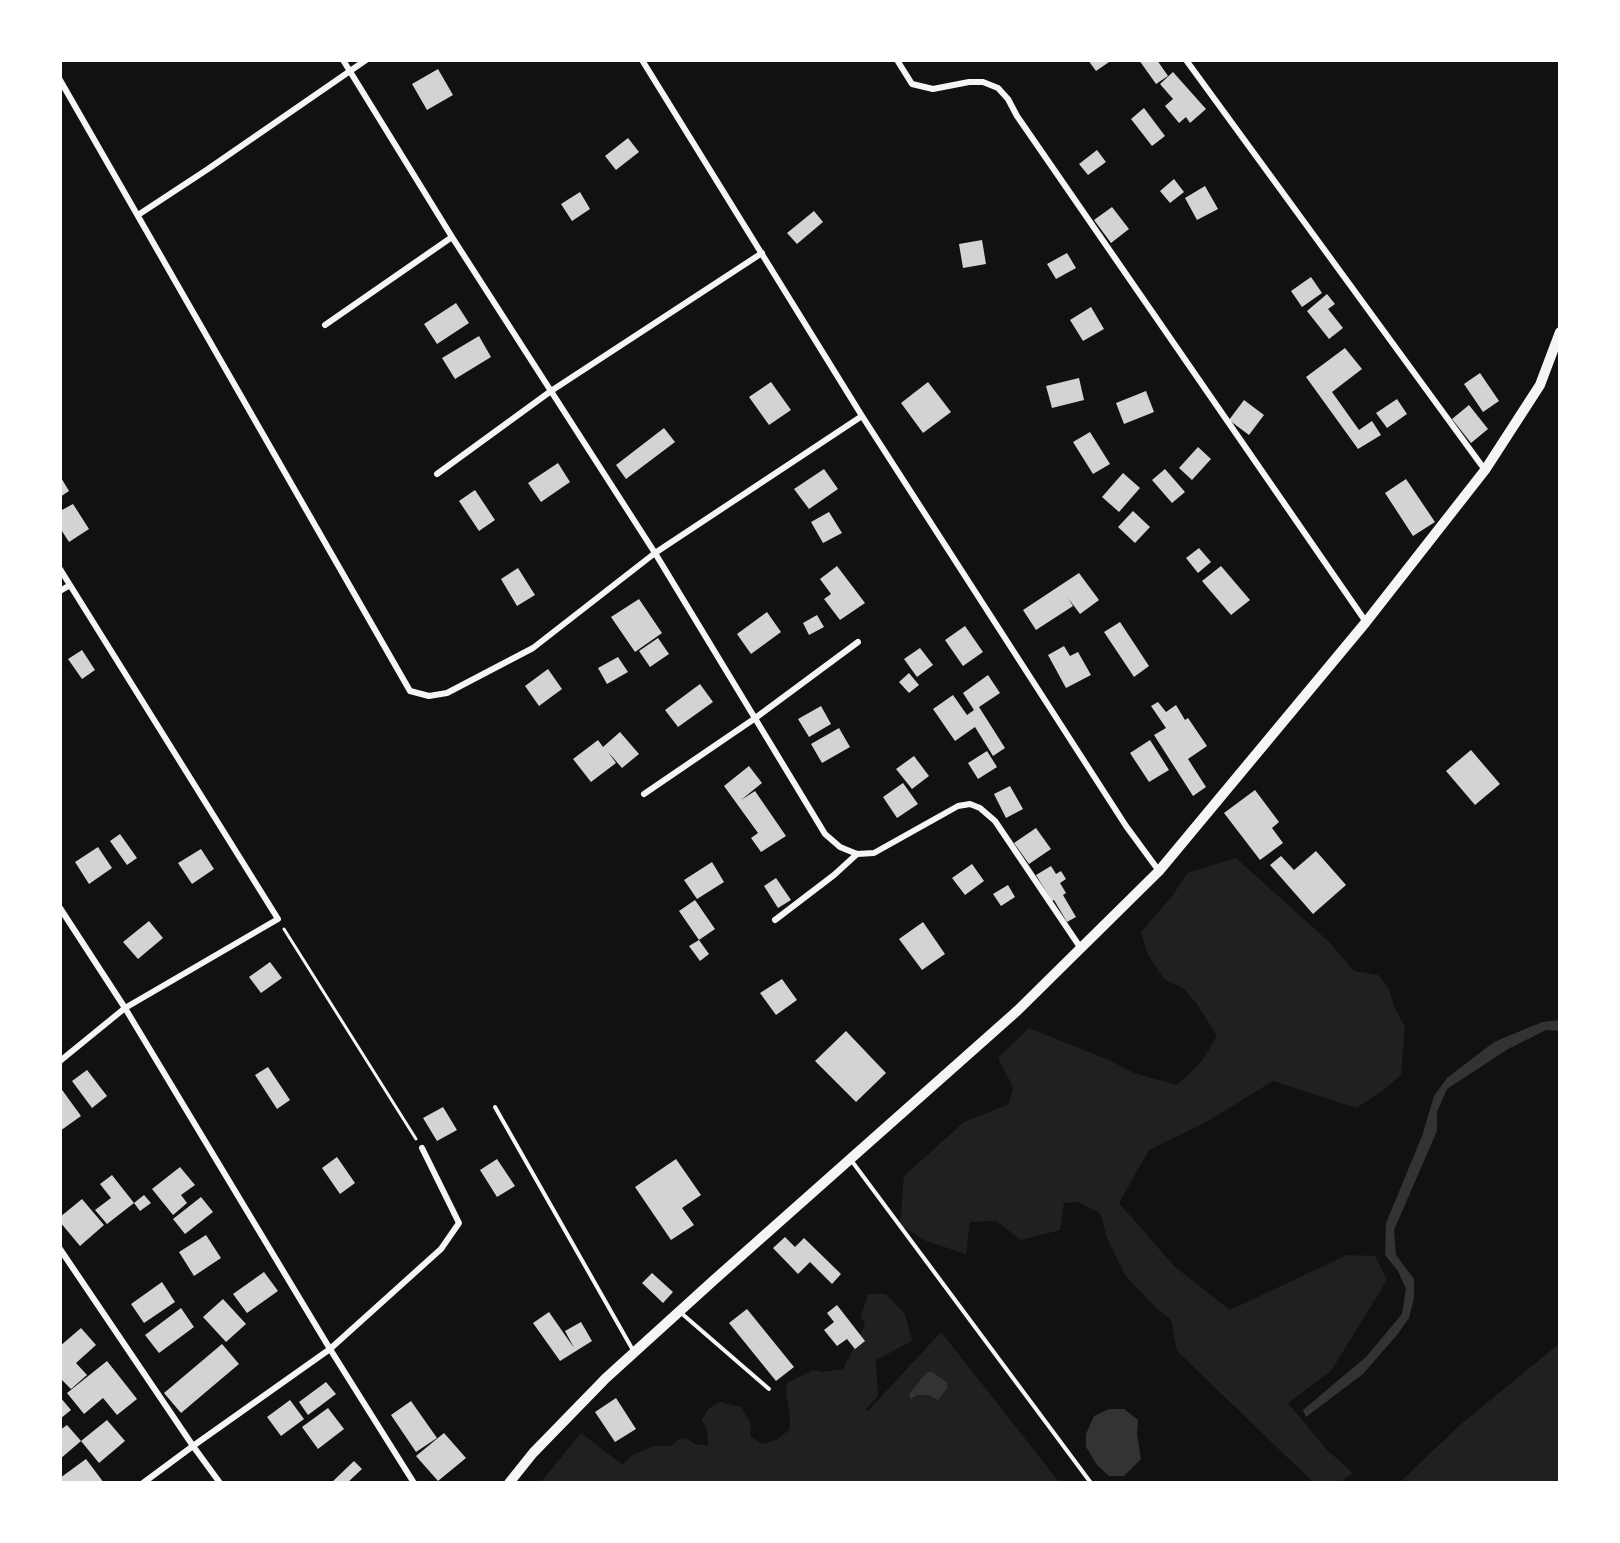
<!DOCTYPE html>
<style>
body{margin:0}
#map{position:relative;width:1620px;height:1543px;overflow:hidden;background:#111;font-family:"Varela Round",sans-serif}
canvas{display:block}
.frame{position:absolute;inset:0;border:62px solid #fff;pointer-events:none}
</style>
<div id="map">
<canvas width="1620" height="1543"></canvas>
<div class="frame"></div>
</div>
<script>
const g = document.querySelector('canvas').getContext('2d');
g.lineJoin = 'round';
function paint(path, color) { g.fillStyle = color; g.fill(path, 'evenodd'); }
const toPath = rows => new Path2D(rows.map(r => 'M' + r).join(''));
function stroke(path, color, width, dash) { g.strokeStyle = color; g.lineWidth = width; g.lineCap = dash ? 'butt' : 'round'; g.setLineDash(dash || []); g.stroke(path); }
paint(toPath([
 [1236,858,1328,941,1354,971,1378,975,1389,989,1394,1006,1405,1027,1401,1075,1381,1092,1356,1108,1273,1081,1208,1121,1149,1150,1119,1203,1174,1266,1230,1310,1347,1255,1375,1256,1387,1280,1331,1371,1288,1403,1327,1450,1353,1473,1339,1483,1314,1483,1177,1351,1171,1320,1155,1307,1125,1275,1107,1238,1100,1213,1078,1202,1064,1203,1060,1230,1021,1240,996,1221,970,1222,966,1254,926,1241,900,1225,904,1176,964,1122,1009,1104,1013,1087,998,1058,1029,1028,1109,1060,1134,1073,1177,1085,1202,1061,1217,1036,1197,1004,1183,988,1164,979,1147,953,1141,932,1173,895,1187,873],
 [868,1294,886,1294,905,1314,912,1341,876,1360,878,1396,865,1410,868,1411,941,1332,1060,1483,540,1483,581,1433,623,1465,631,1456,653,1446,671,1446,678,1440,686,1438,695,1444,708,1446,707,1430,702,1420,708,1409,720,1402,741,1407,751,1424,750,1436,762,1444,776,1440,789,1430,790,1418,786,1393,787,1383,813,1370,822,1372,843,1369,865,1325,861,1316],
 [1560,1343,1560,1483,1399,1483,1461,1424]
]), '#202020');
paint(toPath([
 [1560,1020,1560,1031,1546,1030,1508,1049,1447,1089,1437,1112,1437,1131,1394,1230,1396,1255,1414,1279,1414,1298,1409,1318,1397,1335,1363,1374,1306,1417,1303,1410,1366,1357,1402,1314,1406,1289,1398,1271,1385,1255,1386,1223,1422,1136,1434,1096,1447,1078,1494,1042,1542,1022],
 [927,1372,932,1372,947,1382,947,1388,938,1400,929,1395,917,1395,911,1399,909,1394],
 [1109,1409,1124,1409,1138,1420,1137,1434,1141,1459,1124,1476,1109,1476,1097,1465,1086,1447,1086,1434,1094,1416]
]), '#333');
paint(toPath([
 [1088,60,1112,60,1096,71],
 [1139,60,1157,60,1168,76,1156,84],
 [438,69,453,95,427,110,412,84],
 [1173,72,1206,109,1190,123,1186,117,1179,123,1165,106,1173,99,1160,84],
 [1144,108,1165,136,1152,146,1131,119],
 [628,138,639,152,616,170,605,156],
 [1097,150,1106,162,1088,175,1079,164],
 [1174,179,1184,192,1170,203,1160,191],
 [1205,186,1218,209,1197,220,1185,198],
 [580,192,590,209,572,221,561,204],
 [1112,207,1129,229,1111,243,1094,220],
 [814,211,823,222,797,244,787,233],
 [982,240,986,264,963,268,959,244],
 [1067,253,1076,268,1056,279,1047,264],
 [1311,277,1322,293,1302,307,1291,291],
 [1327,294,1335,304,1328,309,1343,328,1329,339,1307,311],
 [456,303,469,323,437,344,424,324],
 [1091,307,1104,329,1083,341,1070,320],
 [479,336,491,357,455,379,442,358],
 [1345,348,1362,369,1332,392,1359,430,1372,421,1381,435,1358,449,1306,377],
 [1480,373,1499,401,1483,412,1464,384],
 [1079,378,1084,400,1052,408,1046,386],
 [771,382,791,410,769,425,749,397],
 [928,382,951,412,923,433,901,403],
 [1146,391,1154,412,1124,424,1116,403],
 [1397,399,1407,414,1387,428,1376,413],
 [1244,400,1264,415,1249,435,1229,420],
 [1469,405,1488,429,1471,443,1452,419],
 [664,428,675,442,626,479,616,465],
 [1090,432,1110,464,1093,474,1073,442],
 [1198,447,1211,459,1192,480,1179,468],
 [558,463,570,482,541,502,528,483],
 [824,469,838,489,809,509,794,489],
 [1165,469,1185,492,1172,503,1152,480],
 [1123,473,1140,488,1119,512,1102,497],
 [60,476,69,491,60,497],
 [1406,479,1435,522,1413,536,1385,493],
 [475,490,495,520,479,531,459,501],
 [73,504,89,529,69,542,60,528,60,511],
 [1133,511,1150,527,1135,543,1118,527],
 [829,512,842,533,823,543,811,522],
 [1199,548,1211,562,1198,573,1186,558],
 [837,566,865,603,840,620,824,599,831,594,820,579],
 [1221,566,1250,600,1231,615,1202,581],
 [518,568,535,595,517,606,501,579],
 [1079,573,1099,600,1080,614,1068,598,1073,606,1036,630,1023,610],
 [639,599,662,633,635,652,611,617],
 [767,612,781,632,751,654,737,634],
 [817,615,824,627,809,635,803,623],
 [1120,622,1149,666,1134,677,1104,632],
 [965,626,983,652,963,666,945,640],
 [658,638,669,654,650,667,639,651],
 [1064,646,1070,656,1078,652,1091,675,1066,688,1048,655],
 [920,648,933,665,917,677,904,659],
 [82,650,95,670,82,679,68,659],
 [618,657,628,672,607,684,598,668],
 [548,669,562,689,539,706,525,686],
 [909,673,919,685,909,693,899,682],
 [988,675,1000,693,979,707,1005,748,993,756,975,727,955,741,933,709,953,695,967,715,974,710,963,693],
 [700,684,713,702,678,727,665,710],
 [1158,702,1166,712,1176,705,1185,720,1188,718,1207,746,1188,759,1206,787,1193,796,1154,735,1166,728,1151,706],
 [821,706,831,724,809,737,798,719],
 [839,728,850,747,822,763,811,744],
 [620,732,639,754,622,768,608,752,616,763,591,782,573,759,598,740,603,747],
 [1150,740,1169,770,1149,782,1130,753],
 [1471,750,1500,784,1475,805,1446,771],
 [987,751,997,767,978,779,968,763],
 [914,756,929,776,912,789,896,769],
 [749,766,762,783,741,800,755,791,786,836,761,852,751,838,758,833,724,786],
 [903,783,918,804,897,818,883,797],
 [1010,786,1023,809,1006,818,994,794],
 [1255,790,1279,822,1272,828,1283,843,1260,860,1224,813],
 [1036,828,1051,849,1029,864,1014,843],
 [120,834,137,858,127,865,110,841],
 [98,847,112,868,89,884,75,862],
 [201,849,214,869,192,884,178,863],
 [1316,851,1346,885,1313,914,1270,865,1281,856,1294,870],
 [712,862,724,882,697,899,684,880],
 [972,864,984,881,965,895,952,878],
 [1051,866,1056,874,1061,871,1066,879,1060,883,1066,893,1063,895,1076,917,1067,922,1054,900,1052,901,1036,875],
 [776,878,791,900,778,908,764,886],
 [1008,885,1015,897,1001,906,993,894],
 [695,900,715,929,699,940,679,911],
 [149,921,163,938,138,959,123,942],
 [923,922,945,954,922,970,899,939],
 [699,940,709,954,700,961,689,946],
 [270,962,282,978,261,993,249,977],
 [782,979,797,1000,776,1015,760,993],
 [846,1031,886,1073,856,1102,815,1061],
 [268,1067,290,1100,277,1109,255,1075],
 [87,1070,107,1096,92,1108,72,1081],
 [60,1087,81,1116,60,1131],
 [443,1107,457,1130,437,1141,423,1118],
 [337,1157,355,1183,340,1194,322,1168],
 [497,1159,515,1186,497,1197,480,1170],
 [676,1159,701,1195,682,1208,694,1225,671,1240,635,1187],
 [180,1167,195,1185,181,1195,187,1203,173,1215,152,1189],
 [112,1175,134,1203,107,1224,95,1210,111,1198,100,1184],
 [144,1195,151,1203,140,1211,134,1203],
 [201,1197,213,1212,185,1234,173,1219],
 [82,1199,104,1225,80,1246,60,1222,60,1217],
 [206,1235,221,1258,194,1276,179,1252],
 [785,1237,795,1247,804,1238,841,1274,832,1284,810,1262,798,1274,773,1248],
 [264,1272,278,1291,247,1313,233,1294],
 [652,1273,673,1292,663,1303,642,1283],
 [162,1282,175,1302,144,1323,131,1304],
 [223,1299,246,1324,226,1342,203,1317],
 [837,1305,865,1341,855,1349,847,1339,837,1346,824,1330,834,1322,827,1313],
 [181,1308,194,1327,159,1353,145,1335],
 [747,1309,794,1367,776,1381,729,1323],
 [549,1312,574,1348,565,1331,581,1322,592,1341,560,1361,533,1323],
 [81,1328,96,1345,76,1363,87,1375,71,1389,60,1378,60,1346],
 [222,1344,239,1364,181,1413,164,1393],
 [107,1361,137,1399,117,1415,103,1398,84,1414,67,1393],
 [326,1382,336,1394,308,1415,299,1402],
 [60,1397,71,1410,60,1419],
 [616,1398,636,1429,615,1442,595,1412],
 [290,1400,304,1419,281,1436,267,1417],
 [411,1401,437,1438,416,1452,391,1415],
 [328,1408,344,1429,318,1449,302,1427],
 [107,1420,125,1441,99,1463,81,1441],
 [67,1425,81,1441,60,1459,60,1430],
 [444,1433,466,1458,438,1481,416,1456],
 [86,1459,104,1483,60,1483,60,1478],
 [354,1461,362,1469,347,1483,331,1483]
]), '#d3d3d3');
stroke(toPath([
 [284,929,416,1139]
]), '#f5f5f5', 3);
stroke(toPath([
 [495,1107,634,1352],
 [851,1160,1091,1483],
 [680,1312,769,1389]
]), '#f5f5f5', 4);
stroke(toPath([
 [343,60,452,237,655,553,825,834,840,847,857,854,874,853,958,806,970,804,980,808,995,821,1080,947],
 [642,60,862,416,1126,826,1159,871],
 [897,60,912,84,933,89,969,82,983,82,998,88,1008,99,1017,116,1366,622],
 [1186,60,1485,470],
 [60,80,410,691,429,696,447,693,533,648,655,553,862,416],
 [138,215,208,169,366,60],
 [325,325,452,237],
 [437,474,551,391,762,253],
 [60,569,278,919,125,1008,60,1061],
 [60,591,70,585],
 [644,794,754,719,858,642],
 [60,908,125,1008,330,1349,414,1483],
 [775,920,834,875,857,854],
 [60,1249,193,1446,220,1483],
 [143,1483,193,1446,330,1349,441,1249,459,1223,422,1148]
]), '#f5f5f5', 6);
stroke(toPath([
 [509,1483,533,1453,606,1378,714,1280,1017,1011,1159,871,1366,622,1485,470,1540,385,1560,332]
]), '#f5f5f5', 10);
</script>
